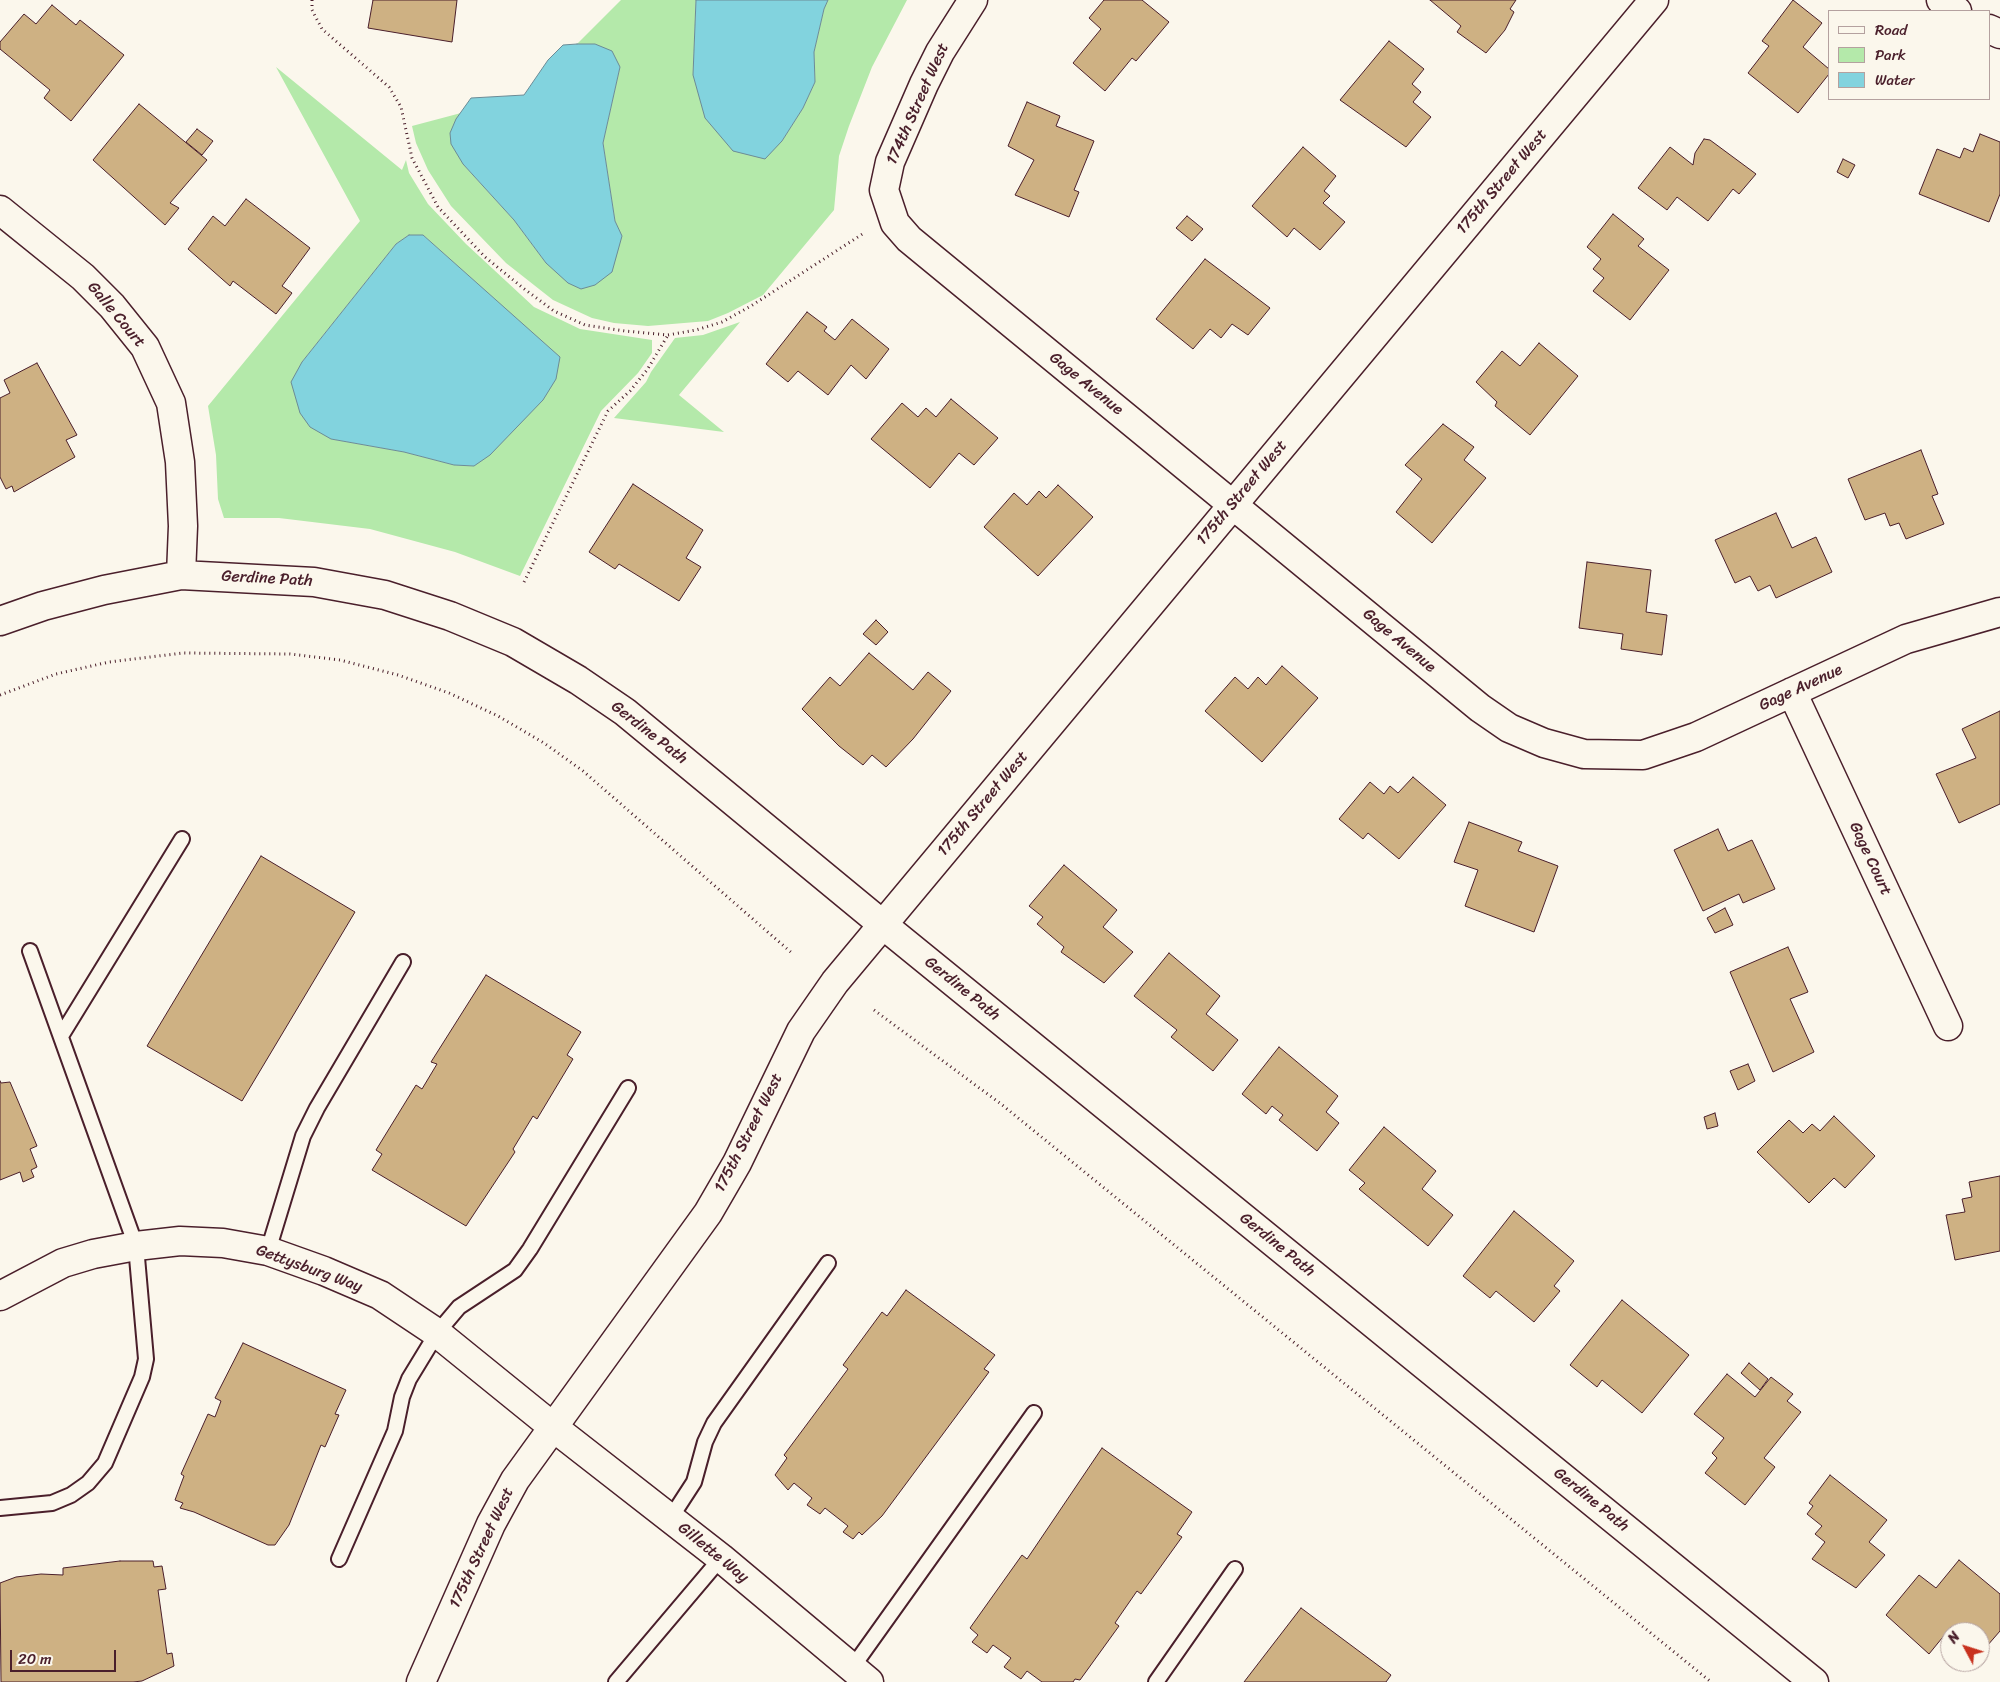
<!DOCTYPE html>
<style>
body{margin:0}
#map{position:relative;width:2000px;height:1682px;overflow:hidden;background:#fbf7ec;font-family:Sriracha,sans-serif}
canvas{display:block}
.legend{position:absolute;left:1828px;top:10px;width:162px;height:90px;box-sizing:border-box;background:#fbf7ec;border:1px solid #b4a19f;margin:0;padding:6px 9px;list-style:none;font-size:15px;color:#4a1f2b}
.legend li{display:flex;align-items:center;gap:10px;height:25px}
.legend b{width:25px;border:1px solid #b4a19f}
.north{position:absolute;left:1940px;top:1622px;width:50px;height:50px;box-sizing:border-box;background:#fbf7ec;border:1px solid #b4a19f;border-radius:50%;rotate:310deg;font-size:14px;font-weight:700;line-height:20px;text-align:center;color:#4a1f2b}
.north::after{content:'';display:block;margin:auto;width:18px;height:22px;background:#c8321e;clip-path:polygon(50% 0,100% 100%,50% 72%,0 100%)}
.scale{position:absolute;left:10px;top:1650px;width:106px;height:22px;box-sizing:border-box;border:2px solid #4a1f2b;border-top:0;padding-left:6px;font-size:15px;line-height:18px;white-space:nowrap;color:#4a1f2b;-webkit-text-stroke:4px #fbf7ec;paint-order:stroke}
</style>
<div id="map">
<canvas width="2000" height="1682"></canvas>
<ul class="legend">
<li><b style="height:6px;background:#fbf7ec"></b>Road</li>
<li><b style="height:14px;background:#b4e9aa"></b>Park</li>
<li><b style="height:14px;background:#82d3de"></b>Water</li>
</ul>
<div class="north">N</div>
<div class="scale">20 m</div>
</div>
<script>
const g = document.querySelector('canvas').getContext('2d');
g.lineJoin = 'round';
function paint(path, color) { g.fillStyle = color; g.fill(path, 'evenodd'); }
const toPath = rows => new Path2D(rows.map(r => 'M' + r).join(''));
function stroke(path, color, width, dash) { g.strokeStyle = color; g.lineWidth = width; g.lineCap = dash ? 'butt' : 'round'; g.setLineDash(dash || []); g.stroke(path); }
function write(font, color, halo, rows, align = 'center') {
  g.font = font + ' Sriracha,sans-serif'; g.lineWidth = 4; g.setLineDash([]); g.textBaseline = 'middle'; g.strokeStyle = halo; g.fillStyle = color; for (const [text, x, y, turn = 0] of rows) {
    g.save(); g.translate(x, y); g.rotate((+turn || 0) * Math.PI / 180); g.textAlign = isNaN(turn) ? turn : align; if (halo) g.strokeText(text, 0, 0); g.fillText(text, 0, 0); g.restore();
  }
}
paint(toPath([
 [621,0,696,0,693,75,782,141,803,108,815,82,814,52,824,9,828,0,907,0,872,67,849,126,839,156,834,210,763,295,728,313,708,321,648,326,614,323,592,318,553,300,506,263,451,206,428,170,416,143,412,126,461,113,463,164,514,220,546,263,622,237,615,221,603,143,620,67,595,44,577,44],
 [276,67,402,170,406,160,409,173,428,204,466,244,534,307,580,329,652,340,652,353,638,373,601,411,520,576,455,552,370,529,279,518,224,518,218,499,216,455,208,406,360,221],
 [409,235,423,235,560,358,474,466,454,465,404,452,331,439,302,362,396,244],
 [740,322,679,395,724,432,614,418,646,382,651,372,675,338,703,335]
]), '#b4e9aa');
const water = toPath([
 [696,0,828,0,824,9,814,52,815,82,803,108,782,141,765,159,733,151,705,118,693,75,696,0],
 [577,44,595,44,612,51,620,67,603,143,615,221,622,236,612,272,595,285,581,289,568,283,546,263,514,220,463,164,451,144,450,133,456,119,471,98,524,95,548,60,563,45,577,44],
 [409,235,423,235,560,357,556,379,543,400,490,455,474,466,454,465,404,452,331,439,310,427,300,413,291,382,302,362,396,244,409,235]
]);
paint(water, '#82d3de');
stroke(water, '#6c8b96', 1);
const building = toPath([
 [373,0,457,0,452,42,368,28,373,0],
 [1104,0,1142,0,1169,22,1136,61,1132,58,1105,91,1073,63,1101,29,1089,18,1104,0],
 [1430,0,1516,0,1510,9,1514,12,1505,30,1486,53,1457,32,1461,26,1430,0],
 [1793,0,1822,23,1803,47,1829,69,1829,74,1798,113,1748,73,1769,46,1762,41,1793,0],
 [52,5,76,25,80,20,124,55,71,121,44,98,50,90,0,49,0,42,24,14,36,24,52,5],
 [1389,41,1424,69,1412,84,1421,92,1413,102,1431,117,1406,147,1340,100,1389,41],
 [1027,102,1060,116,1056,126,1094,141,1074,190,1079,192,1069,217,1015,195,1034,160,1008,146,1027,102],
 [139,104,207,160,170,203,179,208,165,225,93,160,139,104],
 [197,129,213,141,202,155,186,142,197,129],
 [1980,134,2000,142,2000,194,1989,222,1919,194,1937,149,1960,158,1964,148,1973,152,1980,134],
 [1704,139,1710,140,1756,174,1739,194,1733,189,1708,221,1677,197,1667,210,1638,188,1670,147,1693,165,1695,153,1704,139],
 [1303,147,1336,176,1324,191,1330,196,1323,203,1345,222,1320,250,1294,228,1287,237,1252,206,1303,147],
 [1843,159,1855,165,1848,178,1837,172,1843,159],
 [246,199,310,248,282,286,292,293,276,314,233,281,230,286,188,249,213,216,225,226,246,199],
 [1613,214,1644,239,1638,246,1669,270,1630,320,1593,291,1604,278,1593,269,1601,259,1587,247,1613,214],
 [1187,216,1203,229,1192,241,1176,228,1187,216],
 [1205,259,1270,308,1248,335,1232,324,1221,338,1210,329,1193,349,1156,319,1205,259],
 [807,312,827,327,824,331,835,340,852,319,889,349,866,379,851,365,828,395,798,371,788,382,766,364,807,312],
 [1539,343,1578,376,1530,435,1495,406,1497,402,1476,382,1502,351,1520,366,1539,343],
 [37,363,77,435,66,440,75,457,14,492,12,486,6,489,0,477,0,398,10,393,4,380,37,363],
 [951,399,998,438,974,465,959,453,930,488,871,439,902,403,918,417,926,408,936,417,951,399],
 [1443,424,1474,447,1464,460,1486,478,1432,543,1396,512,1422,479,1405,465,1443,424],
 [1921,450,1938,494,1932,496,1944,524,1906,539,1899,523,1890,526,1885,513,1865,520,1848,479,1921,450],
 [633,484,703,530,686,558,701,567,679,601,619,564,615,569,589,552,633,484],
 [1058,485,1093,517,1038,576,984,527,1014,493,1027,505,1039,491,1046,498,1058,485],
 [1776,513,1792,548,1816,537,1832,572,1776,598,1770,585,1758,591,1750,576,1735,583,1715,540,1776,513],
 [1587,562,1651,570,1646,612,1667,615,1662,655,1621,649,1623,634,1579,628,1587,562],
 [876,620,888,632,876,645,863,634,876,620],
 [869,653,913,690,928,672,951,691,913,739,886,767,872,755,863,765,839,746,802,709,830,677,840,686,869,653],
 [1282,666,1318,698,1262,762,1205,711,1235,677,1248,689,1258,677,1266,685,1282,666],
 [2000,711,2000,804,1959,823,1936,774,1976,758,1962,729,2000,711],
 [1413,777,1446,805,1399,859,1368,833,1363,839,1339,819,1370,782,1384,794,1390,786,1398,793,1413,777],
 [1469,822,1522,842,1518,851,1558,866,1534,932,1465,906,1478,870,1454,862,1469,822],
 [1718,829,1728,851,1752,840,1775,889,1743,903,1739,894,1703,911,1674,850,1718,829],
 [261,856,355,912,242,1101,147,1046,261,856],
 [1064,865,1117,910,1103,927,1133,952,1104,983,1061,952,1064,947,1037,924,1043,917,1029,906,1064,865],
 [1725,908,1733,925,1715,933,1707,918,1725,908],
 [1788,947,1808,992,1790,999,1814,1052,1773,1072,1730,972,1788,947],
 [1169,953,1220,996,1206,1014,1238,1040,1213,1071,1171,1037,1177,1030,1134,996,1169,953],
 [486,975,581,1032,567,1055,573,1059,537,1119,533,1116,513,1149,515,1152,466,1226,372,1170,382,1154,376,1150,416,1085,422,1089,437,1064,431,1062,486,975],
 [1279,1047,1338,1096,1326,1112,1339,1123,1317,1151,1279,1120,1283,1115,1272,1106,1266,1114,1242,1094,1279,1047],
 [1748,1064,1755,1081,1738,1090,1730,1071,1748,1064],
 [0,1081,1,1083,10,1082,37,1146,30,1149,37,1167,31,1170,34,1177,23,1182,20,1172,0,1180,0,1081],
 [1715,1113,1718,1126,1707,1129,1704,1117,1715,1113],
 [1834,1116,1875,1156,1845,1188,1834,1178,1809,1203,1757,1152,1789,1120,1803,1133,1812,1124,1820,1131,1834,1116],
 [1384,1127,1436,1171,1422,1189,1453,1215,1428,1246,1359,1189,1365,1183,1349,1170,1384,1127],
 [2000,1176,2000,1251,1955,1260,1946,1215,1965,1212,1962,1199,1972,1197,1969,1182,2000,1176],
 [1514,1211,1574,1261,1554,1286,1560,1291,1534,1322,1496,1291,1490,1298,1463,1276,1514,1211],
 [906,1290,995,1355,984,1369,989,1372,882,1516,862,1535,859,1532,853,1539,843,1532,848,1526,825,1508,820,1514,807,1505,812,1498,794,1483,788,1490,775,1475,787,1458,784,1455,848,1369,843,1365,882,1312,887,1316,906,1290],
 [1622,1300,1689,1355,1642,1413,1602,1380,1597,1387,1570,1365,1622,1300],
 [243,1343,346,1390,335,1414,339,1415,325,1447,321,1445,289,1525,275,1545,268,1545,194,1512,180,1508,183,1503,175,1500,184,1476,181,1474,208,1414,215,1417,221,1401,215,1398,243,1343],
 [1749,1363,1768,1379,1760,1390,1741,1373,1749,1363],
 [1727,1374,1755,1397,1771,1377,1793,1394,1787,1401,1801,1412,1764,1458,1775,1467,1745,1505,1705,1473,1717,1458,1712,1453,1724,1438,1694,1414,1727,1374],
 [1102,1448,1192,1512,1177,1534,1182,1537,1141,1594,1137,1591,1119,1617,1115,1623,1119,1626,1080,1680,1075,1679,1073,1682,1042,1682,1027,1671,1021,1679,1004,1667,1011,1658,993,1645,987,1653,972,1642,978,1635,970,1628,1022,1555,1027,1559,1102,1448],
 [1830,1475,1887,1520,1869,1542,1885,1555,1856,1588,1812,1559,1825,1542,1815,1534,1822,1526,1807,1514,1813,1506,1809,1503,1830,1475],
 [1959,1560,2000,1594,2000,1631,1987,1646,1980,1641,1980,1632,1957,1632,1951,1627,1929,1654,1886,1615,1919,1575,1936,1588,1959,1560],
 [120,1561,153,1561,154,1567,162,1566,166,1589,158,1590,167,1654,172,1653,174,1666,142,1681,133,1682,1,1682,0,1583,16,1577,41,1574,63,1575,63,1568,120,1561],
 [1301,1608,1391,1675,1386,1682,1244,1682,1301,1608]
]);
paint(building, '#ceb183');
stroke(building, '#4a1f2b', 1);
const service = toPath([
 [61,1036,182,839],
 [268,1251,303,1136,317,1108,403,962],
 [0,1508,52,1503,71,1495,88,1483,105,1463,142,1377,146,1359,136,1246,30,951],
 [670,1519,694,1482,705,1442,714,1423,828,1263],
 [339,1559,395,1431,402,1397,409,1379,437,1333,459,1307,515,1270,530,1249,628,1088],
 [852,1668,1034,1413],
 [616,1682,721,1558],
 [1156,1682,1235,1569]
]);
const minor = toPath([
 [973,0,940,52,924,84,890,162,884,190,895,223,909,239,1480,708,1509,728,1544,743,1584,754,1643,755,1696,737,1906,639,2000,612],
 [1941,0,1957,11],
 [1989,29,2000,34],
 [0,210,83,277,112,306,145,347,171,403,180,462,183,526,181,575],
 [0,621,43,606,104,590,181,575,314,582,385,595,450,616,513,642,578,680,625,712,882,924,1814,1682],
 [1792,692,1948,1026],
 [0,1296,63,1263,93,1254,136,1246,180,1241,223,1243,268,1251,324,1271,380,1295,437,1333,553,1427,721,1558,869,1682],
 [421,1682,491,1524,515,1480,708,1213,737,1163,801,1031,835,982,1654,0]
]);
stroke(service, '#4a1f2b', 18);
stroke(minor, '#4a1f2b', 31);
stroke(toPath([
 [312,0,312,10,322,29,389,87,401,107,412,158,438,207,485,257,523,288,554,311,585,325,625,331,668,335,696,330,722,322,751,306,864,233],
 [524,582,608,411,630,391,647,370,668,335],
 [0,695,56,674,109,662,183,653,290,654,340,660,398,675,449,693,498,716,544,743,583,771,793,954],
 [874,1010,1001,1104,1711,1682]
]), '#4a1f2b', 3, [1, 4]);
stroke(service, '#fbf7ec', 14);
stroke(minor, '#fbf7ec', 28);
write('16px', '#4a1f2b', '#fbf7ec', [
 ["174th Street West",918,104,-66],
 ["175th Street West",1502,182,-50],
 ["Galle Court",116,315,50],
 ["Gage Avenue",1086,384,39],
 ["175th Street West",1242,493,-50],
 ["Gerdine Path",267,579,3],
 ["Gage Avenue",1399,641,40],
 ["Gage Avenue",1801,688,-25],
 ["Gerdine Path",649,733,38],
 ["175th Street West",983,804,-50],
 ["Gage Court",1870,859,65],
 ["Gerdine Path",962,989,39],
 ["175th Street West",749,1133,-63],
 ["Gerdine Path",1277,1245,39],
 ["Gettysburg Way",309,1269,20],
 ["Gerdine Path",1591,1500,39],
 ["175th Street West",482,1548,-65],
 ["Gillette Way",713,1553,39]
]);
</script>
